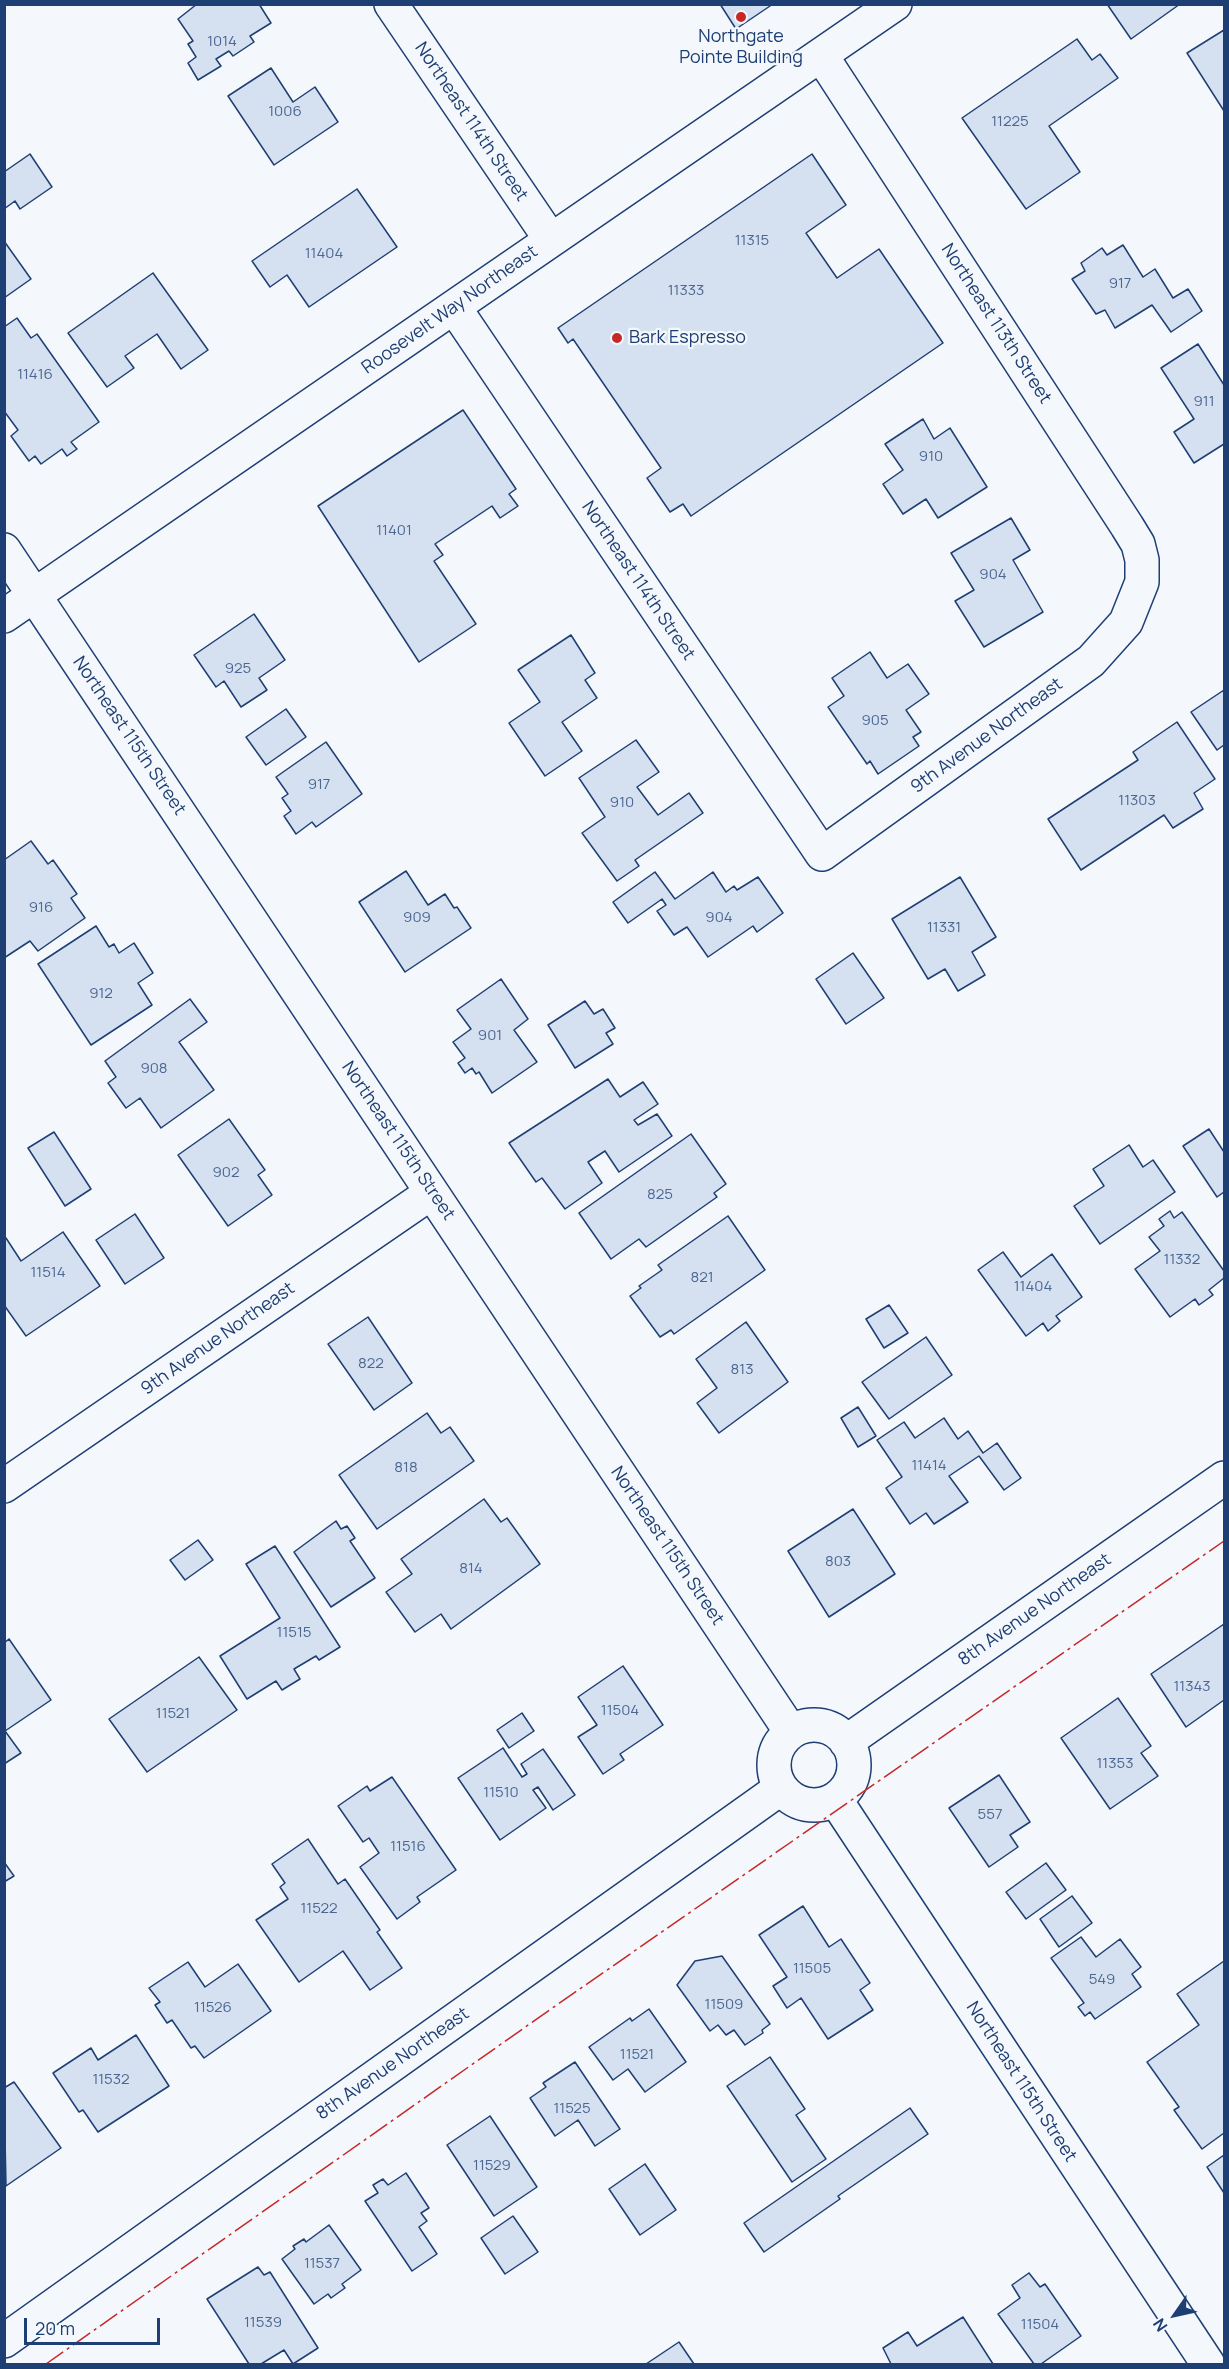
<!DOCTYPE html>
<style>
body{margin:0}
#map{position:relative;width:1229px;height:2369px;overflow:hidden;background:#f4f7fb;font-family:Manrope,sans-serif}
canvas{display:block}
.frame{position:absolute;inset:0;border:6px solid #1d3f73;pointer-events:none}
.north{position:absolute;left:1145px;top:2285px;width:60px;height:60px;-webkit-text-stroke:4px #f4f7fb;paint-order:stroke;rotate:236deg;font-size:16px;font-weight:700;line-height:24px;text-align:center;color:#1d3f73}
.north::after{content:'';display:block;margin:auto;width:21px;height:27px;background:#1d3f73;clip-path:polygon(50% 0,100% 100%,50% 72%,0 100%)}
.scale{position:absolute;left:24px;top:2318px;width:136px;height:27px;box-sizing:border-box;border:3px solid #1d3f73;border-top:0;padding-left:8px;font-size:18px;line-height:21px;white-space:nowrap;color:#1d3f73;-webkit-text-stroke:4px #f4f7fb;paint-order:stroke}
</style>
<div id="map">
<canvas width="1229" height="2369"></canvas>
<div class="frame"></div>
<div class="north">N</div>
<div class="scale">20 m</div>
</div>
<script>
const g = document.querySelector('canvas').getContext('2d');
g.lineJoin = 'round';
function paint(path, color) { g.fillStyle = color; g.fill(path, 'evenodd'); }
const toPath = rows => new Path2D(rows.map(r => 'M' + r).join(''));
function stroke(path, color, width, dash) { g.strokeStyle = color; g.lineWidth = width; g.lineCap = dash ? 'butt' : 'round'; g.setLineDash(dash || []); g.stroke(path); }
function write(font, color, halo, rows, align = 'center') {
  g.font = font + ' Manrope,sans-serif'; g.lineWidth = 4.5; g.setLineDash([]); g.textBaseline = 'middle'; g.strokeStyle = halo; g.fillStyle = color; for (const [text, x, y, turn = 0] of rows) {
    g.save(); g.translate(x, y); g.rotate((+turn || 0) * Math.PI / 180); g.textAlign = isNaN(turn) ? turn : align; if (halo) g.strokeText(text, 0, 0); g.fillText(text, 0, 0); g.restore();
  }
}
const building = toPath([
 [197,4,259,4,271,23,250,36,254,42,233,56,229,51,216,59,221,66,198,80,188,63,196,57,188,44,193,41,178,19,197,4],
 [720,4,773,4,736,29,720,4],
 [1107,4,1180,4,1131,39,1107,4],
 [1224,30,1224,111,1187,53,1224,30],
 [1077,39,1092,60,1100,54,1118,78,1049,126,1080,172,1026,209,962,118,1077,39],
 [271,68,293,102,315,87,338,122,274,165,228,96,271,68],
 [30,154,52,187,20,209,15,201,4,209,4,172,30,154],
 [812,154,846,205,806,233,837,278,879,249,943,343,691,516,683,504,670,512,647,478,661,468,573,339,568,343,558,328,812,154],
 [357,189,397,247,309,307,287,275,270,287,252,261,357,189],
 [4,241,31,279,4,298,4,241],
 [1123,245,1143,277,1155,269,1173,298,1188,289,1202,311,1171,332,1152,305,1115,328,1105,310,1096,314,1072,279,1085,271,1081,263,1102,248,1107,255,1123,245],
 [153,273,208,350,181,369,157,334,125,356,134,368,107,387,68,333,153,273],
 [17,318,31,338,37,334,99,422,71,442,77,449,67,456,62,449,41,464,35,456,29,461,11,436,18,430,4,411,4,327,17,318],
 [1198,344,1224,385,1224,444,1194,463,1174,432,1194,419,1161,368,1198,344],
 [463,410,516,489,509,494,518,506,500,518,492,506,435,544,443,555,434,561,476,624,419,662,318,506,463,410],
 [923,419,934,439,950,428,987,487,938,518,926,499,903,514,883,484,903,470,885,444,923,419],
 [1011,518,1030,550,1013,560,1043,612,984,647,955,601,974,590,951,553,1011,518],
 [254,614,285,660,259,678,267,690,241,707,224,681,216,687,194,655,254,614],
 [571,635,595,673,585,680,597,698,562,722,582,751,545,776,509,723,540,702,518,670,571,635],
 [870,652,887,678,908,664,929,694,906,710,921,732,913,737,919,746,878,774,870,761,867,764,828,707,844,696,832,678,870,652],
 [1224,690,1224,745,1217,750,1191,712,1224,690],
 [286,709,306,737,266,765,246,737,286,709],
 [1177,722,1215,779,1194,793,1203,809,1173,828,1164,815,1081,870,1048,819,1138,760,1133,752,1177,722],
 [636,740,659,772,637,787,658,815,689,793,703,813,635,860,639,866,617,881,582,833,605,817,579,778,636,740],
 [326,742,362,794,316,827,312,822,296,834,284,816,291,811,282,798,288,794,276,777,326,742],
 [31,841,48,864,53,860,77,894,71,898,85,918,38,951,30,941,4,958,4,860,31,841],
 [406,871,428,905,445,894,454,908,457,907,471,928,405,972,359,902,406,871],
 [655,872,675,899,713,872,726,892,734,886,737,890,758,877,783,913,757,932,753,926,708,957,687,927,674,935,657,911,666,905,662,899,628,923,613,902,655,872],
 [960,877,996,937,972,952,985,975,958,991,945,969,928,979,892,919,960,877],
 [96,926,109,947,114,944,119,953,134,943,153,973,138,983,152,1005,91,1045,38,964,96,926],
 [853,953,884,998,846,1024,816,979,853,953],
 [501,979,528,1019,514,1030,537,1062,492,1093,479,1072,476,1074,472,1068,465,1073,458,1063,465,1058,453,1042,471,1029,457,1010,501,979],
 [190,999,207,1022,179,1042,214,1090,161,1128,140,1098,126,1108,108,1083,116,1077,105,1061,190,999],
 [585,1001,594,1014,603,1009,615,1028,606,1033,613,1044,575,1068,548,1025,585,1001],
 [608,1079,620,1097,643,1082,658,1104,634,1120,638,1125,657,1114,672,1136,619,1172,605,1151,588,1162,602,1183,565,1209,542,1178,536,1182,509,1143,608,1079],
 [229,1119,265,1170,258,1175,272,1195,228,1226,178,1155,229,1119],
 [1209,1129,1224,1152,1224,1192,1217,1197,1183,1146,1209,1129],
 [54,1132,91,1189,65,1206,28,1148,54,1132],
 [691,1134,726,1184,714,1193,717,1197,646,1247,639,1239,611,1259,579,1213,691,1134],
 [1129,1145,1143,1167,1153,1160,1175,1192,1100,1244,1074,1206,1104,1186,1093,1169,1129,1145],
 [1170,1211,1174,1218,1182,1212,1224,1271,1224,1278,1209,1290,1213,1295,1199,1305,1195,1299,1170,1317,1135,1269,1160,1251,1149,1237,1164,1226,1159,1219,1170,1211],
 [135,1214,164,1258,125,1284,96,1240,135,1214],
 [728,1216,765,1270,674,1334,671,1330,660,1337,630,1296,641,1288,639,1286,662,1270,658,1265,728,1216],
 [63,1232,100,1286,26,1336,4,1305,4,1239,6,1238,21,1261,63,1232],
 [1003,1252,1021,1277,1052,1254,1082,1297,1056,1316,1060,1321,1048,1331,1043,1323,1026,1336,978,1270,1003,1252],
 [889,1305,908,1333,884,1348,866,1319,889,1305],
 [368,1317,412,1383,374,1410,328,1344,368,1317],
 [746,1322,788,1382,719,1433,697,1403,717,1388,696,1359,746,1322],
 [926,1337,952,1375,889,1419,862,1382,926,1337],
 [858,1407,876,1436,858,1447,841,1418,858,1407],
 [427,1413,441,1433,450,1427,474,1461,377,1529,339,1475,427,1413],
 [944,1418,958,1439,968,1431,983,1453,997,1443,1021,1478,1004,1490,979,1456,949,1476,968,1502,934,1524,926,1513,910,1524,886,1488,902,1477,877,1440,904,1422,915,1438,944,1418],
 [484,1499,501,1522,507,1518,540,1564,451,1629,441,1614,415,1632,386,1592,412,1574,401,1559,484,1499],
 [853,1509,895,1574,829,1617,788,1551,853,1509],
 [336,1521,341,1529,347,1526,355,1538,350,1541,375,1578,331,1607,294,1552,336,1521],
 [198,1540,213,1560,185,1580,170,1560,198,1540],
 [275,1546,340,1647,319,1660,316,1656,294,1669,300,1679,282,1690,276,1681,247,1699,220,1656,280,1618,246,1564,275,1546],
 [1224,1624,1224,1700,1186,1727,1151,1674,1224,1624],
 [9,1639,51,1700,5,1731,21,1753,4,1764,4,1643,9,1639],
 [199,1657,237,1710,147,1772,109,1719,199,1657],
 [623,1666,663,1725,620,1754,624,1760,603,1774,578,1737,597,1725,578,1697,623,1666],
 [1118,1698,1151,1746,1141,1753,1158,1776,1110,1809,1061,1738,1118,1698],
 [522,1713,534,1731,509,1748,497,1730,522,1713],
 [503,1748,522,1777,527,1774,521,1764,543,1749,575,1795,553,1810,538,1787,533,1790,546,1808,500,1840,458,1778,503,1748],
 [999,1775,1030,1822,1010,1835,1018,1847,989,1867,949,1808,999,1775],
 [392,1777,456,1870,417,1897,420,1902,397,1919,360,1867,379,1853,369,1838,363,1842,338,1806,367,1786,370,1791,392,1777],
 [308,1839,338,1884,345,1879,380,1930,377,1932,402,1968,370,1990,343,1951,299,1982,256,1920,288,1899,280,1887,285,1883,272,1864,308,1839],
 [4,1862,14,1876,4,1882,4,1862],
 [1046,1863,1066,1890,1026,1919,1006,1892,1046,1863],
 [1072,1896,1092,1923,1059,1947,1040,1919,1072,1896],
 [803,1906,829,1947,841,1939,870,1983,860,1990,873,2010,828,2039,801,1998,787,2008,773,1986,787,1977,759,1935,803,1906],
 [1081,1937,1096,1957,1120,1939,1141,1967,1132,1974,1141,1987,1095,2019,1090,2012,1085,2016,1078,2007,1084,2003,1051,1958,1081,1937],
 [722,1956,770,2024,762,2030,763,2033,745,2045,734,2030,726,2035,718,2025,710,2031,677,1985,695,1961,722,1956],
 [1224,1961,1224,2133,1202,2149,1174,2110,1179,2107,1147,2062,1199,2025,1177,1994,1224,1961],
 [188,1962,205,1987,238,1964,271,2011,204,2058,195,2046,191,2048,172,2020,167,2023,155,2005,160,2002,149,1988,188,1962],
 [649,2009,686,2062,645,2092,628,2069,613,2080,589,2047,630,2018,632,2021,649,2009],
 [136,2035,169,2086,98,2132,83,2110,79,2112,53,2073,91,2048,98,2060,136,2035],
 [770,2057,805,2109,796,2115,826,2159,792,2182,727,2086,770,2057],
 [575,2062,620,2129,595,2146,578,2120,555,2136,530,2098,546,2087,543,2083,575,2062],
 [14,2082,61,2148,6,2186,4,2088,14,2082],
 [910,2108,928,2134,838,2196,840,2199,764,2252,744,2223,910,2108],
 [490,2116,537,2187,494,2216,447,2145,490,2116],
 [1224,2155,1224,2193,1207,2167,1224,2155],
 [645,2164,676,2210,640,2235,609,2189,645,2164],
 [406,2173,429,2208,421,2213,427,2221,419,2227,437,2254,412,2271,365,2201,378,2193,373,2185,383,2179,388,2185,406,2173],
 [513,2216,538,2252,505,2274,481,2238,513,2216],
 [329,2225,361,2270,342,2284,345,2288,331,2298,328,2294,314,2304,282,2259,295,2249,293,2246,304,2239,306,2242,329,2225],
 [258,2267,264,2275,270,2272,318,2348,293,2364,284,2350,261,2364,249,2364,207,2299,258,2267],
 [1029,2273,1040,2287,1045,2284,1081,2336,1041,2364,1034,2364,998,2314,1020,2298,1012,2285,1029,2273],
 [963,2317,993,2364,891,2364,883,2348,908,2332,917,2346,963,2317],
 [679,2342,694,2364,646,2364,679,2342]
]);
paint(building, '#d5e0f0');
stroke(building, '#1d3f73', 1.5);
const minor = toPath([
 [391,4,551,240],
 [454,307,822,854,1091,661,1126,622,1142,582,1142,560,1138,544,1127,526,821,55],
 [4,550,791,1732],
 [4,616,895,4],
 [4,1486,431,1193],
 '774 1765a40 40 0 1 1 80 0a40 40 0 1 1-80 0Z',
 [846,1742,1224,1478],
 [835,1799,1208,2364],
 [4,2341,781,1788]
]);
stroke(minor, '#1d3f73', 36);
stroke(minor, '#f4f7fb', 33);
stroke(toPath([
 [46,2364,551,2009,1224,1541]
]), '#c62828', 1.5, [21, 4.5, 3, 4.5]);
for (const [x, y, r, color] of [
 [741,17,6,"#c62828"],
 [617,338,6,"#c62828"]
]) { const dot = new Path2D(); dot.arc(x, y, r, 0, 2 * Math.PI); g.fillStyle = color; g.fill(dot); stroke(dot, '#f4f7fb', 2); }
write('15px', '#4b6792', null, [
 ["1014",222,42],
 ["1006",285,112],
 ["11225",1010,122],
 ["11315",752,241],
 ["11404",324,254],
 ["917",1120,284],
 ["11333",686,291],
 ["11416",35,375],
 ["911",1204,402],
 ["910",931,457],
 ["11401",394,531],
 ["904",993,575],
 ["925",238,669],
 ["905",875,721],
 ["917",319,785],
 ["11303",1137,801],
 ["910",622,803],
 ["916",41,908],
 ["909",417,918],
 ["904",719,918],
 ["11331",944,928],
 ["912",101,994],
 ["901",490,1036],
 ["908",154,1069],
 ["902",226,1173],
 ["825",660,1195],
 ["11332",1182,1260],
 ["11514",48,1273],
 ["821",702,1278],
 ["11404",1033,1287],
 ["822",371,1364],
 ["813",742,1370],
 ["11414",929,1466],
 ["818",406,1468],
 ["803",838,1562],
 ["814",471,1569],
 ["11515",294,1633],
 ["11343",1192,1687],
 ["11504",620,1711],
 ["11521",173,1714],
 ["11353",1115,1764],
 ["11510",501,1793],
 ["557",990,1815],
 ["11516",408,1847],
 ["11522",319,1909],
 ["11505",812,1969],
 ["549",1102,1980],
 ["11509",724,2005],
 ["11526",213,2008],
 ["11521",637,2055],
 ["11532",111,2080],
 ["11525",572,2109],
 ["11529",492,2166],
 ["11537",322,2264],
 ["11539",263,2323],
 ["11504",1040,2325]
]);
write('18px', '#1d3f73', '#f4f7fb', [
 ["Northgate",741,37],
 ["Pointe Building",741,58],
 ["Bark Espresso",629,338,"left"]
]);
write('18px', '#1d3f73', '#f4f7fb', [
 ["Northeast 114th Street",471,122,56],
 ["Roosevelt Way Northeast",450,310,-35],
 ["Northeast 113th Street",996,324,57],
 ["Northeast 114th Street",638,581,56],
 ["Northeast 115th Street",129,736,56],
 ["9th Avenue Northeast",987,736,-36],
 ["Northeast 115th Street",398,1141,56],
 ["9th Avenue Northeast",218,1339,-35],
 ["Northeast 115th Street",667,1546,56],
 ["8th Avenue Northeast",1035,1610,-35],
 ["8th Avenue Northeast",393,2064,-35],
 ["Northeast 115th Street",1021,2082,57]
]);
</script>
